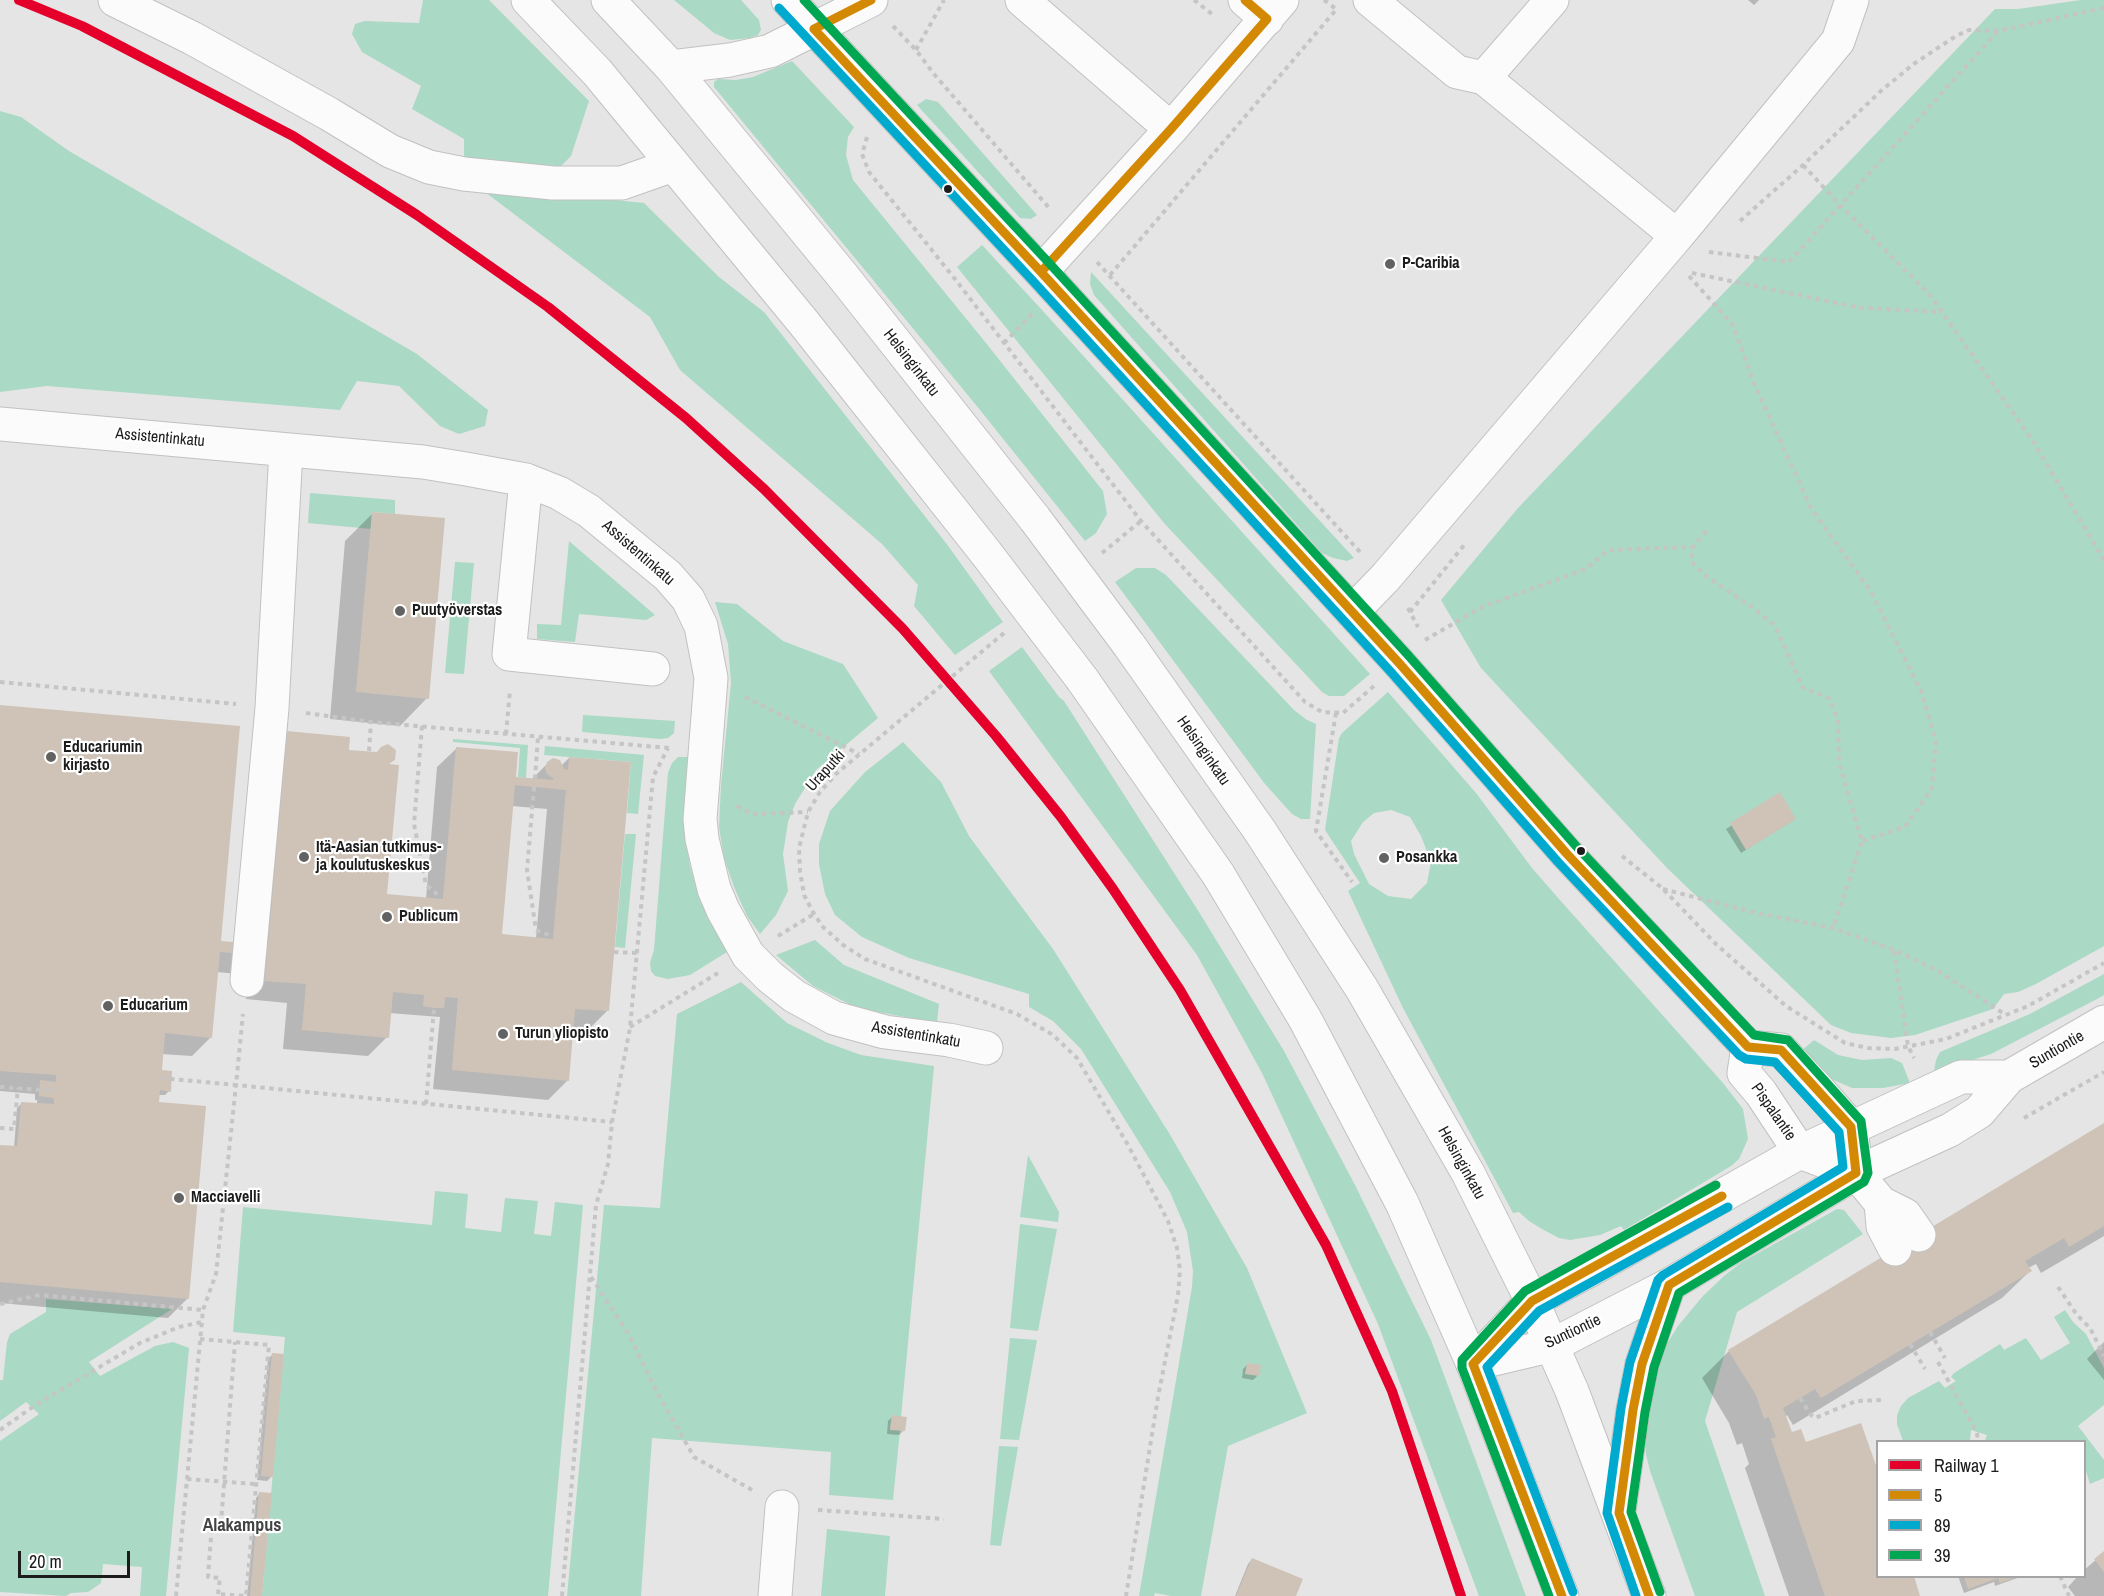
<!DOCTYPE html>
<meta charset="utf-8">
<style>
body{margin:0}
#map{position:relative;width:2104px;height:1596px;overflow:hidden;background:#e5e5e5;font-family:"Archivo Narrow",sans-serif}
canvas{display:block}
.legend{position:absolute;left:1876px;top:1440px;width:210px;height:138px;box-sizing:border-box;background:#fff;border:2px solid #a4a4a4;margin:0;padding:8px 10px;list-style:none;font-size:18px;color:#1c1c1c}
.legend li{display:flex;align-items:center;gap:12px;height:30px}
.legend b{width:30px;border:2px solid #a4a4a4}
.scale{position:absolute;left:18px;top:1551px;width:112px;height:27px;box-sizing:border-box;border:3px solid #1c1c1c;border-top:0;padding-left:8px;font-size:18px;line-height:21px;white-space:nowrap;color:#1c1c1c;-webkit-text-stroke:4px #fff;paint-order:stroke}
</style>
<div id="map">
<canvas width="2104" height="1596"></canvas>
<ul class="legend">
<li><b style="height:8px;background:#e4002b"></b>Railway 1</li>
<li><b style="height:8px;background:#d48904"></b>5</li>
<li><b style="height:8px;background:#00a9ce"></b>89</li>
<li><b style="height:8px;background:#00a651"></b>39</li>
</ul>
<div class="scale">20 m</div>
</div>
<script>
const g = document.querySelector('canvas').getContext('2d');
g.lineJoin = 'round';
function paint(path, color) { g.fillStyle = color; g.fill(path, 'evenodd'); }
const toPath = rows => new Path2D(rows.map(r => 'M' + r).join(''));
function stroke(path, color, width, dash) { g.strokeStyle = color; g.lineWidth = width; g.lineCap = dash ? 'butt' : 'round'; g.setLineDash(dash || []); g.stroke(path); }
function write(font, color, halo, rows, align = 'center') {
  g.font = font + ' "Archivo Narrow",sans-serif'; g.lineWidth = 4.5; g.setLineDash([]); g.textBaseline = 'middle'; g.strokeStyle = halo; g.fillStyle = color; for (const [text, x, y, turn = 0] of rows) {
    g.save(); g.translate(x, y); g.rotate((+turn || 0) * Math.PI / 180); g.textAlign = isNaN(turn) ? turn : align; if (halo) g.strokeText(text, 0, 0); g.fillText(text, 0, 0); g.restore();
  }
}
paint(toPath([
 [423,0,489,0,589,101,571,156,557,170,464,163,464,139,412,109,421,86,362,52,352,34,355,24,365,21,419,23],
 [674,0,741,0,759,20,761,30,758,35,750,38,730,40,714,33],
 [2081,0,2104,0,2104,946,2036,984,2018,992,2004,994,1993,1009,1915,1035,1891,1038,1851,1033,1831,1025,1667,868,1481,668,1441,600,1518,508,1995,9,2018,9],
 [792,61,854,127,848,137,846,155,853,180,986,343,1103,491,1107,514,1096,533,1085,541,976,405,714,87,714,82,718,79,736,80,753,77],
 [926,99,938,102,1037,215,1031,219,1020,218,917,105],
 [0,111,21,117,69,151,417,354,488,410,485,426,459,434,440,426,399,386,357,381,340,410,47,386,0,392],
 [477,186,644,203,719,277,764,312,946,543,1003,622,955,655,914,606,918,585,882,544,680,370,650,317],
 [982,245,1042,310,1370,674,1344,696,1329,696,1322,692,1164,523,957,267],
 [1091,272,1354,558,1347,561,1333,558,1322,553,1094,295,1090,284],
 [310,493,395,500,395,514,372,512,371,529,308,523],
 [569,541,655,615,646,620,579,614,575,642,537,639,537,624,561,625],
 [455,562,474,563,464,674,445,673],
 [1136,568,1155,568,1166,575,1294,710,1307,720,1316,724,1310,819,1301,819,1292,814,1265,784,1115,582],
 [715,602,737,604,783,641,843,664,878,718,816,770,795,804,788,822,783,854,788,891,776,915,760,934,747,916,734,887,724,858,719,827,721,785,731,683,728,644],
 [1022,647,1059,697,1064,701,1199,912,1284,1051,1355,1185,1431,1340,1526,1596,1479,1596,1378,1324,1262,1073,1197,955,989,671],
 [1388,692,1476,793,1532,868,1559,899,1723,1083,1743,1109,1748,1139,1739,1159,1731,1166,1624,1230,1621,1226,1600,1235,1570,1240,1559,1238,1542,1229,1529,1221,1519,1212,1513,1213,1403,1008,1348,891,1360,883,1325,830,1339,738,1342,733],
 [1391,810,1410,817,1421,836,1431,862,1427,883,1411,899,1388,896,1369,884,1354,854,1351,841,1363,822,1374,813],
 [583,715,675,721,674,733,668,738,660,739,582,732],
 [453,739,528,745,526,778,518,777,520,748,453,742],
 [903,742,941,782,969,836,1053,949,1169,1133,1247,1268,1307,1413,1228,1446,1201,1596,1171,1596,1155,1593,1154,1596,1139,1596,1192,1287,1193,1271,1187,1232,1170,1192,1081,1049,1053,1021,1029,1007,1029,994,909,958,862,937,835,915,825,894,819,864,819,844,830,811,865,772],
 [545,746,644,755,638,814,627,813,631,762,544,755],
 [678,757,688,757,685,799,685,834,690,866,700,901,727,952,690,975,668,979,655,976,651,971,650,963,654,950,668,773,672,763],
 [625,834,636,834,625,948,615,947],
 [815,940,844,965,939,1004,937,1023,857,1008,813,986,776,955],
 [2104,974,2104,995,2097,999,1991,1054,1934,1072,1936,1060,1940,1052,2030,1014],
 [741,982,787,1023,828,1043,861,1055,934,1066,901,1417,892,1416,890,1429,900,1430,893,1500,829,1495,831,1452,652,1438,641,1596,567,1596,604,1205,660,1208,677,1014],
 [1814,1040,1838,1055,1862,1060,1891,1058,1902,1063,1910,1083,1883,1088,1852,1088,1829,1078,1800,1052],
 [1028,1155,1059,1212,1058,1222,1020,1217],
 [435,1191,468,1194,465,1228,501,1232,505,1198,538,1201,534,1234,551,1236,555,1202,583,1205,548,1596,262,1596,285,1337,233,1332,243,1207,432,1225],
 [1837,1209,1844,1210,1863,1234,1737,1312,1705,1421,1765,1596,1695,1596,1650,1471,1646,1454,1644,1432,1658,1358,1678,1326,1702,1297,1724,1276,1742,1262],
 [1020,1224,1057,1229,1038,1331,1010,1328],
 [46,1299,172,1309,89,1362,100,1376,155,1346,173,1342,189,1348,166,1596,140,1596,142,1567,103,1564,101,1583,88,1592,71,1593,66,1596,0,1592,0,1441,39,1414,26,1402,0,1421,0,1380,3,1380,7,1342,10,1334,46,1312],
 [2065,1310,2073,1322,2086,1334,2104,1368,2104,1405,2078,1426,2104,1460,2104,1478,2090,1484,2085,1468,2084,1442,1985,1441,1987,1435,1971,1430,1970,1441,1903,1441,1897,1424,1897,1415,1901,1406,1908,1398,1939,1381,1945,1388,1956,1381,1951,1377,1954,1373,2000,1344,2004,1350,2026,1338,2041,1360,2070,1343,2054,1317],
 [1010,1338,1037,1340,1019,1440,1000,1439],
 [999,1446,1018,1447,1001,1546,990,1545],
 [827,1529,890,1536,885,1596,821,1596]
]), '#aad9c5');
paint(toPath([
 [1748,0,1759,0,1754,5],
 [373,513,427,698,400,726,330,719,345,541],
 [0,706,219,942,251,945,268,752,287,732,386,765,386,895,426,899,437,767,457,748,514,778,531,780,548,763,561,766,569,758,607,1011,588,1030,572,1029,568,1080,548,1100,433,1089,440,1017,389,1013,387,1037,368,1056,283,1049,287,1003,246,999,248,975,217,972,211,1037,192,1056,161,1054,160,1074,169,1091,165,1095,158,1095,187,1299,168,1318,0,1303,0,1146,14,1148,17,1108,22,1103,37,1104,37,1100,35,1100,35,1094,0,1091],
 [512,806,547,809,536,939,500,935],
 [1780,794,1795,819,1741,853,1726,829],
 [2104,1124,2104,1236,2041,1273,2036,1264,2028,1268,2030,1271,2002,1298,1793,1425,1787,1415,1785,1417,1791,1434,1805,1444,1878,1576,1919,1596,1789,1596,1745,1468,1749,1464,1742,1443,1737,1445,1729,1423,1702,1378,1729,1351],
 [2104,1342,2104,1380,2087,1359],
 [273,1354,272,1476,267,1481,257,1480,268,1359],
 [1247,1365,1258,1375,1253,1380,1242,1378,1243,1369],
 [892,1417,904,1430,899,1435,887,1434,888,1421],
 [260,1493,261,1596,247,1596,256,1498],
 [2104,1553,2104,1596,2075,1596,2068,1587,2078,1576,2084,1576,2084,1570],
 [1252,1559,1295,1596,1235,1596,1248,1564],
 [1958,1576,2023,1576,1995,1586,1994,1582,1964,1593]
]), '#0003');
paint(toPath([
 [372,512,445,518,429,699,356,692],
 [0,705,240,726,221,941,268,945,287,731,350,737,349,750,377,752,381,747,388,744,396,750,395,760,389,764,399,765,387,894,443,899,456,747,518,752,516,777,553,780,553,778,547,774,545,768,547,762,553,758,560,760,564,769,568,770,569,757,631,762,609,1011,575,1009,569,1081,452,1070,458,998,445,997,444,1008,434,1008,423,1006,424,995,393,992,389,1038,302,1030,306,984,264,981,267,956,220,952,212,1038,165,1033,162,1070,172,1071,171,1092,160,1090,159,1102,206,1106,189,1299,0,1282,0,1145,17,1146,21,1102,54,1104,54,1098,39,1096,40,1080,56,1082,56,1075,0,1071],
 [515,785,566,790,553,939,502,934],
 [1780,792,1796,819,1746,850,1730,823],
 [2104,1123,2104,1226,2069,1247,2064,1238,2044,1250,2025,1261,2032,1271,1821,1398,1815,1389,1783,1408,1792,1432,1801,1429,1806,1442,1861,1423,1878,1471,1878,1576,1914,1576,1920,1596,1825,1596,1771,1439,1776,1437,1769,1417,1764,1419,1756,1395,1728,1350],
 [272,1353,284,1354,273,1477,261,1476],
 [1247,1363,1261,1365,1259,1376,1245,1374],
 [892,1415,907,1417,905,1431,890,1430],
 [259,1492,272,1493,262,1596,250,1596],
 [2104,1551,2104,1572,2094,1559],
 [1252,1558,1303,1579,1296,1596,1236,1596],
 [1964,1576,2017,1576,2017,1577,2000,1583,1998,1578,1968,1589]
]), '#cfc3b7');
const minor = toPath([
 [115,0,192,38,329,114,390,151,429,167,464,174,553,183,622,183,673,165],
 [788,0,1041,272,1399,663,1567,854,1748,1047,1781,1050,1817,1088,1851,1127,1856,1173],
 [1022,0,1171,129],
 [1245,0,1267,19],
 [814,29,871,0],
 [1484,78,1552,0],
 [1677,236,1838,41,1852,0],
 [1041,272,1171,129,1282,0],
 [0,424,423,462,466,469,526,480,559,493,589,511,668,576,688,599,701,626,711,678,700,819,702,839,714,889,723,910,748,955,770,977,794,996,834,1018,885,1032,949,1040,986,1048],
 [526,480,509,654,653,669],
 [1352,612,1385,578,1677,236,1484,78,1457,72,1370,0],
 [247,980,272,708,286,450],
 [1748,1047,1744,1073,1761,1093,1800,1152,1856,1173,1881,1203,1905,1215,1919,1235],
 [1881,1203,1883,1226,1895,1249],
 [1473,1364,1553,1345,1669,1285,1856,1173,1950,1130,1979,1112,2009,1077,2104,1022],
 [1473,1364,1532,1301,1590,1270,1800,1152,1961,1077,2009,1077],
 [775,1596,782,1507]
]);
const major = toPath([
 [528,0,597,72,804,323,986,553],
 [608,0,671,67,842,275,1035,519],
 [671,67,730,60,770,51,814,29],
 [1129,645,1260,831,1362,989,1468,1173,1532,1301],
 [1082,679,1218,874,1305,1019,1402,1203,1473,1364]
]);
const highway = toPath([
 [1532,1301,1572,1391,1649,1596],
 [1473,1364,1562,1596],
 [1619,1511,1633,1410,1642,1364,1669,1285]
]);
stroke(minor, '#c1c1c1', 35);
stroke(major, '#c1c1c1', 35);
stroke(highway, '#c1c1c1', 35);
stroke(toPath([
 [1194,0,1212,14],
 [1324,0,1336,9],
 [893,26,916,50,934,74,1050,209],
 [916,50,944,0],
 [867,137,862,154,869,172,955,279,1141,521,1305,702,1322,712,1343,713,1374,686],
 [1803,165,1841,206,1930,295,2033,441,2104,560],
 [1740,221,1803,165,1882,90,1915,63,1956,36,1969,30,1998,31,2104,8],
 [1709,252,1789,262,1998,31],
 [1097,262,1360,552],
 [1692,273,1861,308,1942,312],
 [1110,275,1335,11],
 [1689,276,1733,325,1755,386,1812,510,1870,590,1921,691,1936,741,1932,788,1905,827,1862,841],
 [1004,343,1033,313],
 [1706,531,1693,547,1691,561,1706,576,1752,607,1775,626,1803,688,1829,698,1838,720,1839,763,1862,841,1833,928],
 [1102,553,1141,521],
 [1408,608,1418,627],
 [1410,612,1465,544],
 [1004,633,836,774,820,792,808,812,799,848,800,871,804,895,814,914,823,927,843,945,865,959,1017,1014,1053,1035,1077,1058,1128,1145,1168,1221,1177,1248,1180,1270,1178,1295,1158,1397,1126,1596],
 [1425,640,1482,607,1586,569,1608,550,1693,547],
 [0,682,236,704],
 [745,697,859,754],
 [306,713,371,722,669,748],
 [1336,713,1316,831,1352,882],
 [422,726,414,824,426,885,436,893,436,898],
 [506,734,510,690],
 [369,751,371,722],
 [535,779,538,737],
 [534,787,527,870,536,930,549,935,549,939],
 [737,806,752,814,808,812],
 [1622,856,1662,888,1717,945,1786,1006,1845,1043,1868,1048,1895,1049,1946,1039,2028,1006,2104,963],
 [1663,889,1752,912,1833,928,1894,950,1938,971,2006,1015],
 [778,936,814,914],
 [1894,951,1908,1046,1914,1058],
 [614,952,637,953],
 [630,1027,718,973],
 [161,1078,236,1085,243,1014],
 [0,1087,55,1091],
 [426,1104,434,1008],
 [2024,1118,2104,1072],
 [0,1128,14,1129,18,1088],
 [591,1277,628,1333,658,1394,694,1457,752,1490],
 [2058,1287,2077,1315,2090,1328,2104,1356],
 [0,1304,40,1295,203,1310],
 [1930,1332,1945,1358],
 [200,1339,269,1345,246,1596,218,1594],
 [1910,1344,1925,1369],
 [1938,1362,1977,1433,1978,1442],
 [1800,1398,1811,1415,1815,1418,1856,1401,1882,1400],
 [0,1430,37,1404,140,1343,179,1327,202,1322],
 [187,1479,255,1484],
 [818,1510,944,1519],
 [2060,1576,2069,1596],
 [218,1594,220,1578,208,1577,212,1523,221,1523,235,1342],
 [176,1596,203,1310,216,1274,236,1085,612,1122],
 [562,1596,596,1205,608,1164,612,1122,630,1028,653,777,668,748]
]), '#c5c5c5', 4, [4.5, 4.5]);
stroke(minor, '#fbfbfb', 33);
stroke(major, '#fbfbfb', 33);
stroke(highway, '#fbfbfb', 33);
const majorBridge = toPath([
 [1035,519,1129,645],
 [986,553,1082,679]
]);
stroke(majorBridge, '#c1c1c1', 35, []);
stroke(majorBridge, '#fbfbfb', 33);
stroke(toPath([
 [871,0,814,29,1041,272,1399,663,1567,854,1748,1047,1781,1050,1851,1127,1856,1173,1669,1285,1642,1364,1633,1410,1619,1513,1649,1596],
 [1041,272,1171,129,1267,19,1245,0],
 [1562,1596,1473,1364,1532,1301,1722,1196]
]), '#d48904', 9);
stroke(toPath([
 [779,8,1032,280,1390,671,1558,862,1739,1055,1746,1059,1775,1062,1839,1132,1843,1167,1663,1275,1658,1280,1630,1362,1621,1408,1607,1513,1636,1596],
 [1573,1592,1487,1367,1539,1311,1728,1207]
]), '#00a9ce', 9);
stroke(toPath([
 [804,0,1050,264,1408,655,1576,846,1754,1035,1788,1040,1861,1121,1868,1173,1864,1182,1679,1293,1654,1367,1645,1412,1631,1512,1660,1592],
 [1549,1596,1462,1368,1462,1360,1525,1291,1716,1185]
]), '#00a651', 9);
stroke(toPath([
 [19,0,82,26,293,136,417,215,548,307,686,418,764,489,903,629,996,736,1061,817,1113,889,1180,990,1326,1245,1392,1391,1461,1596]
]), '#e4002b', 10);
for (const [x, y, r, color] of [
 [948,189,5,"#1c1c1c"],
 [1390,264,6,"#626262"],
 [400,611,6,"#626262"],
 [51,757,6,"#626262"],
 [1581,851,5,"#1c1c1c"],
 [304,857,6,"#626262"],
 [1384,858,6,"#626262"],
 [387,917,6,"#626262"],
 [108,1006,6,"#626262"],
 [503,1034,6,"#626262"],
 [179,1198,6,"#626262"]
]) { const dot = new Path2D(); dot.arc(x, y, r, 0, 2 * Math.PI); g.fillStyle = color; g.fill(dot); stroke(dot, '#fff', 2); }
write('bold 16px', '#1c1c1c', '#fff', [
 ["P-Caribia",1402,264],
 ["Puutyöverstas",412,611],
 ["Educariumin",63,748],
 ["kirjasto",63,766],
 ["Itä-Aasian tutkimus-",316,848],
 ["ja koulutuskeskus",316,866],
 ["Posankka",1396,858],
 ["Publicum",399,917],
 ["Educarium",120,1006],
 ["Turun yliopisto",515,1034],
 ["Macciavelli",191,1198]
], 'left');
write('16px', '#1c1c1c', '#fff', [
 ["Helsinginkatu",911,363,52],
 ["Assistentinkatu",160,438,5],
 ["Assistentinkatu",638,553,41],
 ["Helsinginkatu",1203,751,55],
 ["Uraputki",826,771,-48],
 ["Assistentinkatu",916,1035,10],
 ["Suntiontie",2057,1050,-30],
 ["Pispalantie",1773,1112,55],
 ["Helsinginkatu",1461,1163,61],
 ["Suntiontie",1573,1332,-25]
]);
write('bold 18px', '#424344', '#fff', [
 ["Alakampus",242,1526]
]);
</script>
